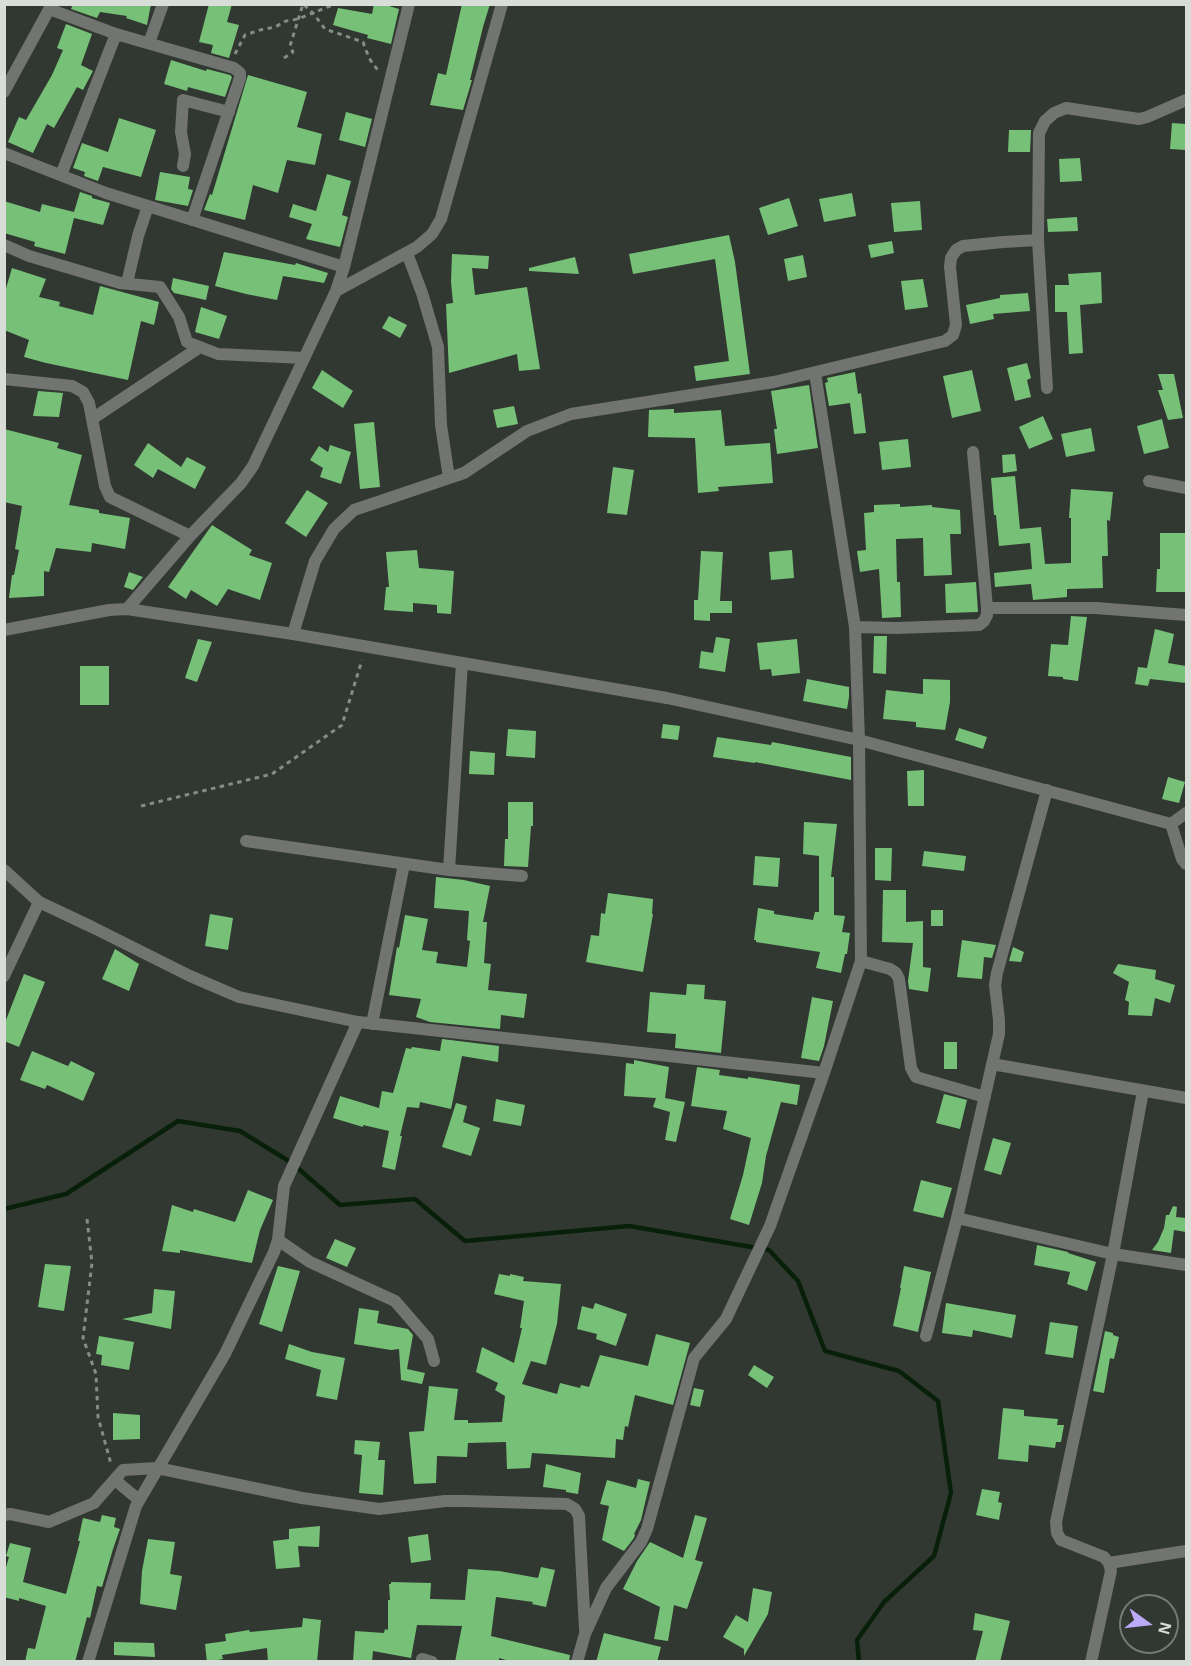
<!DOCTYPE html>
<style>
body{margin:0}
#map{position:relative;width:1191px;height:1666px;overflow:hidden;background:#313831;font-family:Helvetica,sans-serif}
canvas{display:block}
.frame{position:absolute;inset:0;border:6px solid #d8ddd8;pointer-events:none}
.north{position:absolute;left:1119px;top:1594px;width:60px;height:60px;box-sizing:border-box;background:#313831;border:2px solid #747a74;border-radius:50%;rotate:105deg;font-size:16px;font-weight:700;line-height:24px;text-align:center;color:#d8ddd8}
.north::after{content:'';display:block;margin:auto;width:21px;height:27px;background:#bcaaf6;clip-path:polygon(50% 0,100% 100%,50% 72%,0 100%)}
</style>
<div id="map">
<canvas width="1191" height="1666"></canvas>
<div class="frame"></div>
<div class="north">N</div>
</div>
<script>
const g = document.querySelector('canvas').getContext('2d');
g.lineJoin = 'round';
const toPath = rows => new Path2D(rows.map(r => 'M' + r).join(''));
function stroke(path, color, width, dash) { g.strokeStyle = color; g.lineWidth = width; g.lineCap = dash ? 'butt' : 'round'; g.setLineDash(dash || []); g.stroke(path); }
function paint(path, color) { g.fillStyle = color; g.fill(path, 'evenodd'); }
stroke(toPath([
 [4,1209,66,1194,178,1121,240,1131,292,1163,340,1205,415,1199,465,1241,629,1226,769,1250,798,1281,825,1351,899,1371,938,1401,951,1493,934,1556,884,1602,857,1640,859,1662]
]), '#08200a', 4.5);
paint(toPath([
 [73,4,151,4,147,25,126,18,127,16,100,12,97,18,71,9],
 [209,4,232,4,227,22,239,25,229,58,211,53,213,45,199,42],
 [374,4,382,4,399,9,391,44,367,38,368,35,333,25,338,8,372,14],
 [462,4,490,4,483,27,470,80,472,80,463,110,430,105,438,73,446,75],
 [66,24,92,34,81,65,93,71,83,90,77,87,54,128,47,124,33,153,8,142,19,117,26,120,52,75,63,50,57,48],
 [171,60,206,71,207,69,230,75,232,77,225,97,188,87,187,91,164,84],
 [248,75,307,92,297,127,322,134,315,165,287,160,278,193,253,185,245,220,204,210,210,194,212,195],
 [346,112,372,119,365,147,339,140],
 [119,118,156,130,141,177,103,167,98,181,84,176,85,172,73,168,82,143,108,152],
 [1172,123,1186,124,1186,150,1170,149],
 [1009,130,1031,130,1030,152,1008,152],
 [1080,158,1082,181,1060,182,1059,159],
 [160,172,190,177,188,189,193,190,188,206,155,200],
 [327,174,351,181,342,215,348,217,340,247,306,239,312,224,289,217,293,204,316,211],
 [80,192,92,196,92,198,110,203,103,225,74,218,65,254,34,246,35,242,4,233,4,201,40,212,42,204,74,212],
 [852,193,856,216,824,222,819,199],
 [789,198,798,226,768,235,759,208],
 [920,201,922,230,894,232,891,203],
 [1077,217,1078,231,1048,232,1047,219],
 [729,235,735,262,750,374,696,381,694,366,729,361,715,259,633,274,629,254],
 [892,241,894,253,871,258,868,245],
 [224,252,295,265,296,263,328,273,324,283,283,276,277,300,246,294,215,286],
 [452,254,489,256,488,269,472,268,475,295,527,287,540,369,519,371,517,354,449,373,446,304,453,303,451,282],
 [803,255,807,277,788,281,784,259],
 [575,257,579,274,529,271,529,268],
 [12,268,46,279,39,297,60,302,59,306,93,315,100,286,159,302,154,325,141,321,128,380,46,363,24,357,29,340,4,330,4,295],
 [1101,272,1102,303,1080,305,1083,353,1069,354,1067,312,1055,312,1055,285,1069,285,1068,274],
 [173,278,209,286,206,300,174,293,171,289],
 [923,279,928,307,905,310,901,281],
 [1028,293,1030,311,993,314,994,319,970,324,966,305,1000,298,1000,295],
 [201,307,227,316,219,339,195,332],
 [389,316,407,325,400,338,382,328],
 [1027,363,1031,378,1027,380,1031,397,1015,401,1007,368],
 [322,370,353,391,343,408,312,388],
 [972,370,981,411,952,418,943,376],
 [855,372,858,394,861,393,866,433,854,434,850,403,829,406,825,383,828,382,827,378],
 [1158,374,1174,374,1183,418,1168,420,1158,390,1163,390],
 [809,385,818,448,777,454,774,429,777,429,771,391],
 [38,391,63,393,59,417,33,416],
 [514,406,518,424,497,428,493,410],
 [674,409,674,413,721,410,725,446,770,443,773,483,718,487,719,491,698,493,695,438,648,437,649,410],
 [1043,416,1053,439,1029,449,1019,427],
 [1162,419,1169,448,1144,454,1137,426],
 [374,422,380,487,360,489,354,424],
 [1091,428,1095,451,1066,457,1061,434],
 [4,429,59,443,57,448,82,455,69,505,99,510,99,513,130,518,125,549,92,543,91,552,56,548,49,572,44,571,44,596,9,598,12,575,14,575,19,550,15,549,22,506,4,502],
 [908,439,911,467,882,470,879,442],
 [148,443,181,467,187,457,206,467,195,489,158,469,153,478,134,465],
 [330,445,351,452,341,484,320,477,323,468,310,460,319,446,328,452],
 [1015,454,1017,471,1003,473,1002,455],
 [613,467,634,470,627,515,607,513],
 [1015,476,1020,529,1041,527,1045,564,1071,563,1071,518,1069,518,1071,489,1113,492,1110,521,1107,520,1108,556,1102,556,1103,588,1067,589,1067,597,1033,600,1031,584,995,587,994,573,1032,569,1030,543,999,546,996,515,994,515,991,478],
 [307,490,328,503,306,537,285,523],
 [900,504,900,507,932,505,932,507,960,510,961,534,950,534,952,575,924,576,923,538,896,539,897,582,900,582,901,617,882,618,879,569,860,572,857,551,866,550,864,513,874,512,874,505],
 [212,525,252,550,249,555,272,563,260,600,228,589,217,606,191,590,186,599,168,587],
 [1160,533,1186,533,1185,592,1156,592,1157,569,1160,569],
 [417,550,419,568,454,571,451,614,437,613,437,605,413,603,413,612,384,610,386,587,389,587,386,552],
 [792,550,794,578,771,580,769,552],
 [701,551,723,552,720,601,732,601,732,613,710,613,710,621,694,620,694,600,698,600],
 [129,572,143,577,133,590,124,587],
 [976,582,978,612,946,613,945,584],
 [1071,616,1087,617,1078,681,1063,679,1063,677,1048,676,1051,644,1068,645],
 [1155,629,1174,634,1168,663,1186,666,1186,683,1150,679,1148,686,1135,684,1138,667,1147,668],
 [874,636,887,636,886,674,873,673],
 [716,637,730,639,725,672,699,668,701,651,713,653],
 [198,639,212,642,197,682,185,678],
 [797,639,800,673,772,676,771,669,760,670,757,643],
 [80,666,109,666,109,705,80,705],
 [807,679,849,687,849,697,847,709,803,701],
 [923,679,950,680,950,702,945,730,916,727,916,722,883,719,886,690,923,694],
 [663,724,680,726,678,740,661,738],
 [959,728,987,737,983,749,955,740],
 [508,729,536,731,535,758,506,756],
 [717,737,771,745,772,742,851,757,851,780,755,762,755,763,713,757],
 [470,751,495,753,494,775,469,774],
 [924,770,924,806,908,806,907,771],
 [1168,777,1185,782,1179,803,1162,799],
 [508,802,533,802,533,826,531,826,528,867,504,866,505,839,508,839],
 [804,822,837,824,831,877,834,877,834,915,845,916,842,932,850,933,847,954,845,954,841,973,816,968,820,952,756,942,756,940,754,940,758,908,774,911,774,914,813,920,815,912,819,912,819,856,803,854],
 [875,848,892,848,891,881,875,880],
 [924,851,966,856,964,871,922,866],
 [755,856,780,858,778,887,753,885],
 [436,877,464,880,490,886,483,922,487,922,484,963,491,964,488,990,527,994,524,1018,501,1015,500,1029,430,1022,416,1017,421,999,389,995,397,947,399,948,405,915,428,919,422,950,438,952,436,963,467,967,470,941,467,940,469,911,434,908],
 [883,890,906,890,906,922,923,921,923,967,931,968,928,992,909,989,908,981,913,943,882,942],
 [608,893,653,899,652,914,653,914,643,972,586,962,591,935,599,936,601,913,605,914],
 [931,910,943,910,943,926,931,926],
 [210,914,233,918,228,950,205,946],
 [962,940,996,945,992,958,984,957,982,979,957,977],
 [1013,947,1024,952,1021,962,1009,961],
 [115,949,139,964,129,991,102,979],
 [1118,964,1156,970,1155,979,1175,985,1170,1003,1155,998,1152,1016,1128,1015,1129,1002,1125,1000,1129,982,1113,973],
 [24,974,45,982,19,1047,4,1041,4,1025],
 [687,984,705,985,704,999,726,1001,721,1053,675,1048,676,1034,647,1032,650,992,686,995],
 [812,997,833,1001,824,1046,819,1061,801,1058],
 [442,1039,499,1046,498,1062,462,1056,451,1109,420,1102,419,1108,407,1107,400,1136,402,1136,395,1170,382,1167,389,1131,363,1125,363,1127,333,1118,340,1096,379,1108,382,1091,393,1093,406,1048,411,1049,412,1047,440,1051],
 [944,1042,957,1042,957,1069,944,1069],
 [32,1051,68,1066,71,1061,95,1073,83,1101,47,1085,45,1089,20,1080],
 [634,1060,669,1067,665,1098,685,1102,676,1142,665,1140,670,1112,653,1107,656,1098,624,1096,626,1063,634,1064],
 [697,1067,720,1070,719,1075,748,1079,748,1077,800,1085,797,1105,781,1102,766,1156,762,1183,749,1225,730,1219,743,1175,751,1138,723,1129,727,1111,691,1106],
 [944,1094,967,1100,960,1129,936,1123],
 [496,1099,525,1105,521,1126,493,1121],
 [456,1103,467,1106,463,1122,480,1128,471,1156,442,1147],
 [993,1138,1011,1143,1001,1175,984,1170],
 [921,1180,952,1188,943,1218,913,1211],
 [248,1190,273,1200,260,1230,252,1263,180,1250,180,1253,162,1251,172,1205,193,1212,194,1209,235,1222],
 [1173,1206,1177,1207,1176,1217,1186,1218,1186,1232,1174,1230,1171,1253,1152,1250,1158,1242,1164,1228,1166,1215,1169,1215],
 [335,1239,356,1248,347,1267,326,1258],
 [1037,1245,1068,1252,1068,1253,1096,1262,1087,1291,1067,1284,1070,1272,1034,1265],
 [45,1264,71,1266,64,1311,38,1307],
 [278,1266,300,1271,282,1332,259,1324],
 [904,1266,931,1272,918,1332,893,1326,901,1288,900,1288],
 [499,1274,510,1276,510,1274,524,1277,523,1281,561,1284,557,1324,546,1365,531,1361,522,1384,557,1394,560,1383,580,1388,581,1385,589,1387,600,1355,648,1366,656,1334,690,1343,673,1405,635,1395,628,1427,625,1426,623,1440,616,1439,615,1458,532,1453,530,1468,507,1469,506,1442,468,1443,467,1457,437,1456,436,1483,414,1484,409,1432,424,1431,429,1386,458,1389,454,1420,468,1420,468,1423,502,1422,505,1396,495,1390,498,1383,476,1372,482,1347,514,1363,522,1328,520,1328,524,1301,494,1294],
 [154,1289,175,1291,171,1329,122,1319,152,1313],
 [595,1303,627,1314,616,1346,596,1339,597,1334,577,1329,582,1306,593,1309],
 [946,1303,1016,1315,1012,1338,973,1330,972,1337,942,1333],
 [359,1308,379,1311,377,1323,408,1329,413,1335,407,1369,425,1373,422,1384,401,1380,399,1349,391,1350,354,1344],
 [1050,1322,1078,1326,1073,1358,1045,1354],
 [1105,1331,1113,1333,1113,1335,1119,1337,1114,1359,1110,1358,1104,1393,1093,1391],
 [99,1336,134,1342,129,1370,101,1365,102,1355,96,1354],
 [289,1344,312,1352,345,1358,337,1400,316,1396,321,1370,285,1359],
 [754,1365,774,1377,767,1388,748,1375],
 [694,1388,704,1390,700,1407,690,1405],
 [1003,1408,1024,1410,1024,1416,1058,1419,1057,1425,1064,1425,1061,1442,1056,1442,1055,1448,1029,1445,1028,1462,998,1459],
 [113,1413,140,1415,140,1439,113,1440],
 [355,1440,380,1442,378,1460,385,1460,383,1495,359,1493,362,1455,354,1454],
 [546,1464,581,1473,578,1494,566,1492,566,1490,543,1487],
 [638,1479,650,1482,641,1520,634,1534,635,1535,634,1538,624,1551,602,1540,609,1506,600,1504,607,1480,636,1488],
 [982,1489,1000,1492,998,1502,1002,1503,999,1520,976,1515],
 [102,1515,116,1518,114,1527,120,1529,113,1549,102,1587,97,1586,90,1618,87,1617,75,1662,25,1662,28,1648,35,1649,46,1606,19,1598,19,1601,4,1597,4,1574,9,1557,6,1556,10,1543,31,1548,23,1582,66,1594,80,1541,78,1541,83,1518,100,1522],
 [695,1515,707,1518,695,1560,703,1562,687,1609,674,1605,668,1641,654,1639,660,1607,623,1589,637,1561,650,1542,683,1558],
 [320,1526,319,1547,298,1546,300,1567,276,1569,273,1541,289,1539,289,1529],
 [428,1534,431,1560,411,1563,408,1537],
 [148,1539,175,1542,170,1574,182,1576,176,1610,140,1604,142,1571],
 [541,1567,555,1570,546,1607,532,1604,533,1602,496,1597,491,1636,570,1655,569,1662,513,1662,499,1658,499,1662,455,1662,462,1626,417,1625,411,1658,373,1651,372,1662,353,1662,355,1631,384,1633,385,1629,388,1630,388,1600,390,1600,389,1584,391,1584,391,1582,431,1583,430,1599,465,1600,468,1569,499,1571,538,1578],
 [753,1588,772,1592,768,1614,744,1656,744,1649,723,1637,736,1615,748,1622],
 [975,1613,1010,1621,1000,1662,975,1662,983,1631,973,1630],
 [303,1618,321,1620,317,1662,301,1662,301,1660,268,1662,267,1648,222,1655,223,1659,207,1662,205,1644,226,1641,225,1634,249,1630,250,1632,302,1627],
 [604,1633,661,1647,657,1662,596,1662],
 [114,1642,154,1643,155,1657,114,1655]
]), '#76c177');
stroke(toPath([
 [235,54,245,35,260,30,275,27,286,21,298,19,335,4],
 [284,58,293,52,290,46,303,4,313,13,325,29,363,42,369,58,379,72],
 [141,806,272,774,342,725,362,660],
 [87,1219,92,1263,83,1338,96,1374,98,1417,111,1464]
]), '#858b85', 3, [4.5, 4.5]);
stroke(toPath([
 [49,9,116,34,234,68,240,73,240,78,192,220],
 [149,43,163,4],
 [4,92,52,4],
 [4,153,106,193,344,267],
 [183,166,185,154,181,132,183,100,229,112],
 [61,175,116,34],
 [4,245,29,256,120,283,160,287,179,317,187,342,218,354,304,358],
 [407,253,422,293,438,347,441,425,449,478],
 [127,283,138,236,148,206],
 [336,291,417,247,432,234,441,219,502,4],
 [4,379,72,386,83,392,89,403,105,486,110,497,190,536],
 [1047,388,1038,240,1039,133,1045,121,1054,113,1066,108,1139,119,1147,117,1186,100],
 [92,419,200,347],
 [1149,481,1186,488],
 [987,608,1096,608,1186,615],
 [127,609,190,536,241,483,253,466,336,291,344,267,409,4],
 [855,627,897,628,979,625,984,621,987,615,987,608,973,452],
 [4,630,109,610,127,609,293,634,667,698,859,740,1171,824],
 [293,634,315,561,334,529,354,510,464,473,527,431,571,414,774,382,945,341,953,335,956,325,950,267,951,258,956,250,963,246,1003,242,1038,240],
 [1171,824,1182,859,1186,864],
 [1171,824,1186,813],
 [246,841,449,870,522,876],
 [4,870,39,902,92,927,190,976,239,997,358,1022,824,1073],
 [449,870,462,663],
 [861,961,890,969,896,973,899,979,911,1068,916,1077,985,1097],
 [4,976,39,902],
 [372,1024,404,864],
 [992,1064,1186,1098],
 [957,1218,1113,1254,1186,1265],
 [278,1240,310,1262,395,1301,428,1339,434,1361],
 [926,1336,957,1218,999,1034,999,1020,995,985,997,973,1047,790],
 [115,1480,139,1500],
 [4,1515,10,1514,49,1522,94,1503,123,1470,157,1468,302,1498,379,1509,445,1501,465,1501,567,1504,575,1509,579,1516,585,1630],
 [1109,1563,1186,1551],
 [422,1659,432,1662],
 [88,1662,136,1506,225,1354,274,1252,278,1240,284,1186,358,1022],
 [577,1662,585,1634,606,1588,641,1542,647,1529,694,1358,726,1319,770,1226,824,1073,861,961,859,740,855,627,815,373],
 [1091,1662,1111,1571,1109,1563,1104,1557,1061,1540,1057,1533,1056,1522,1113,1254,1143,1091]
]), '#717471', 12);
</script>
